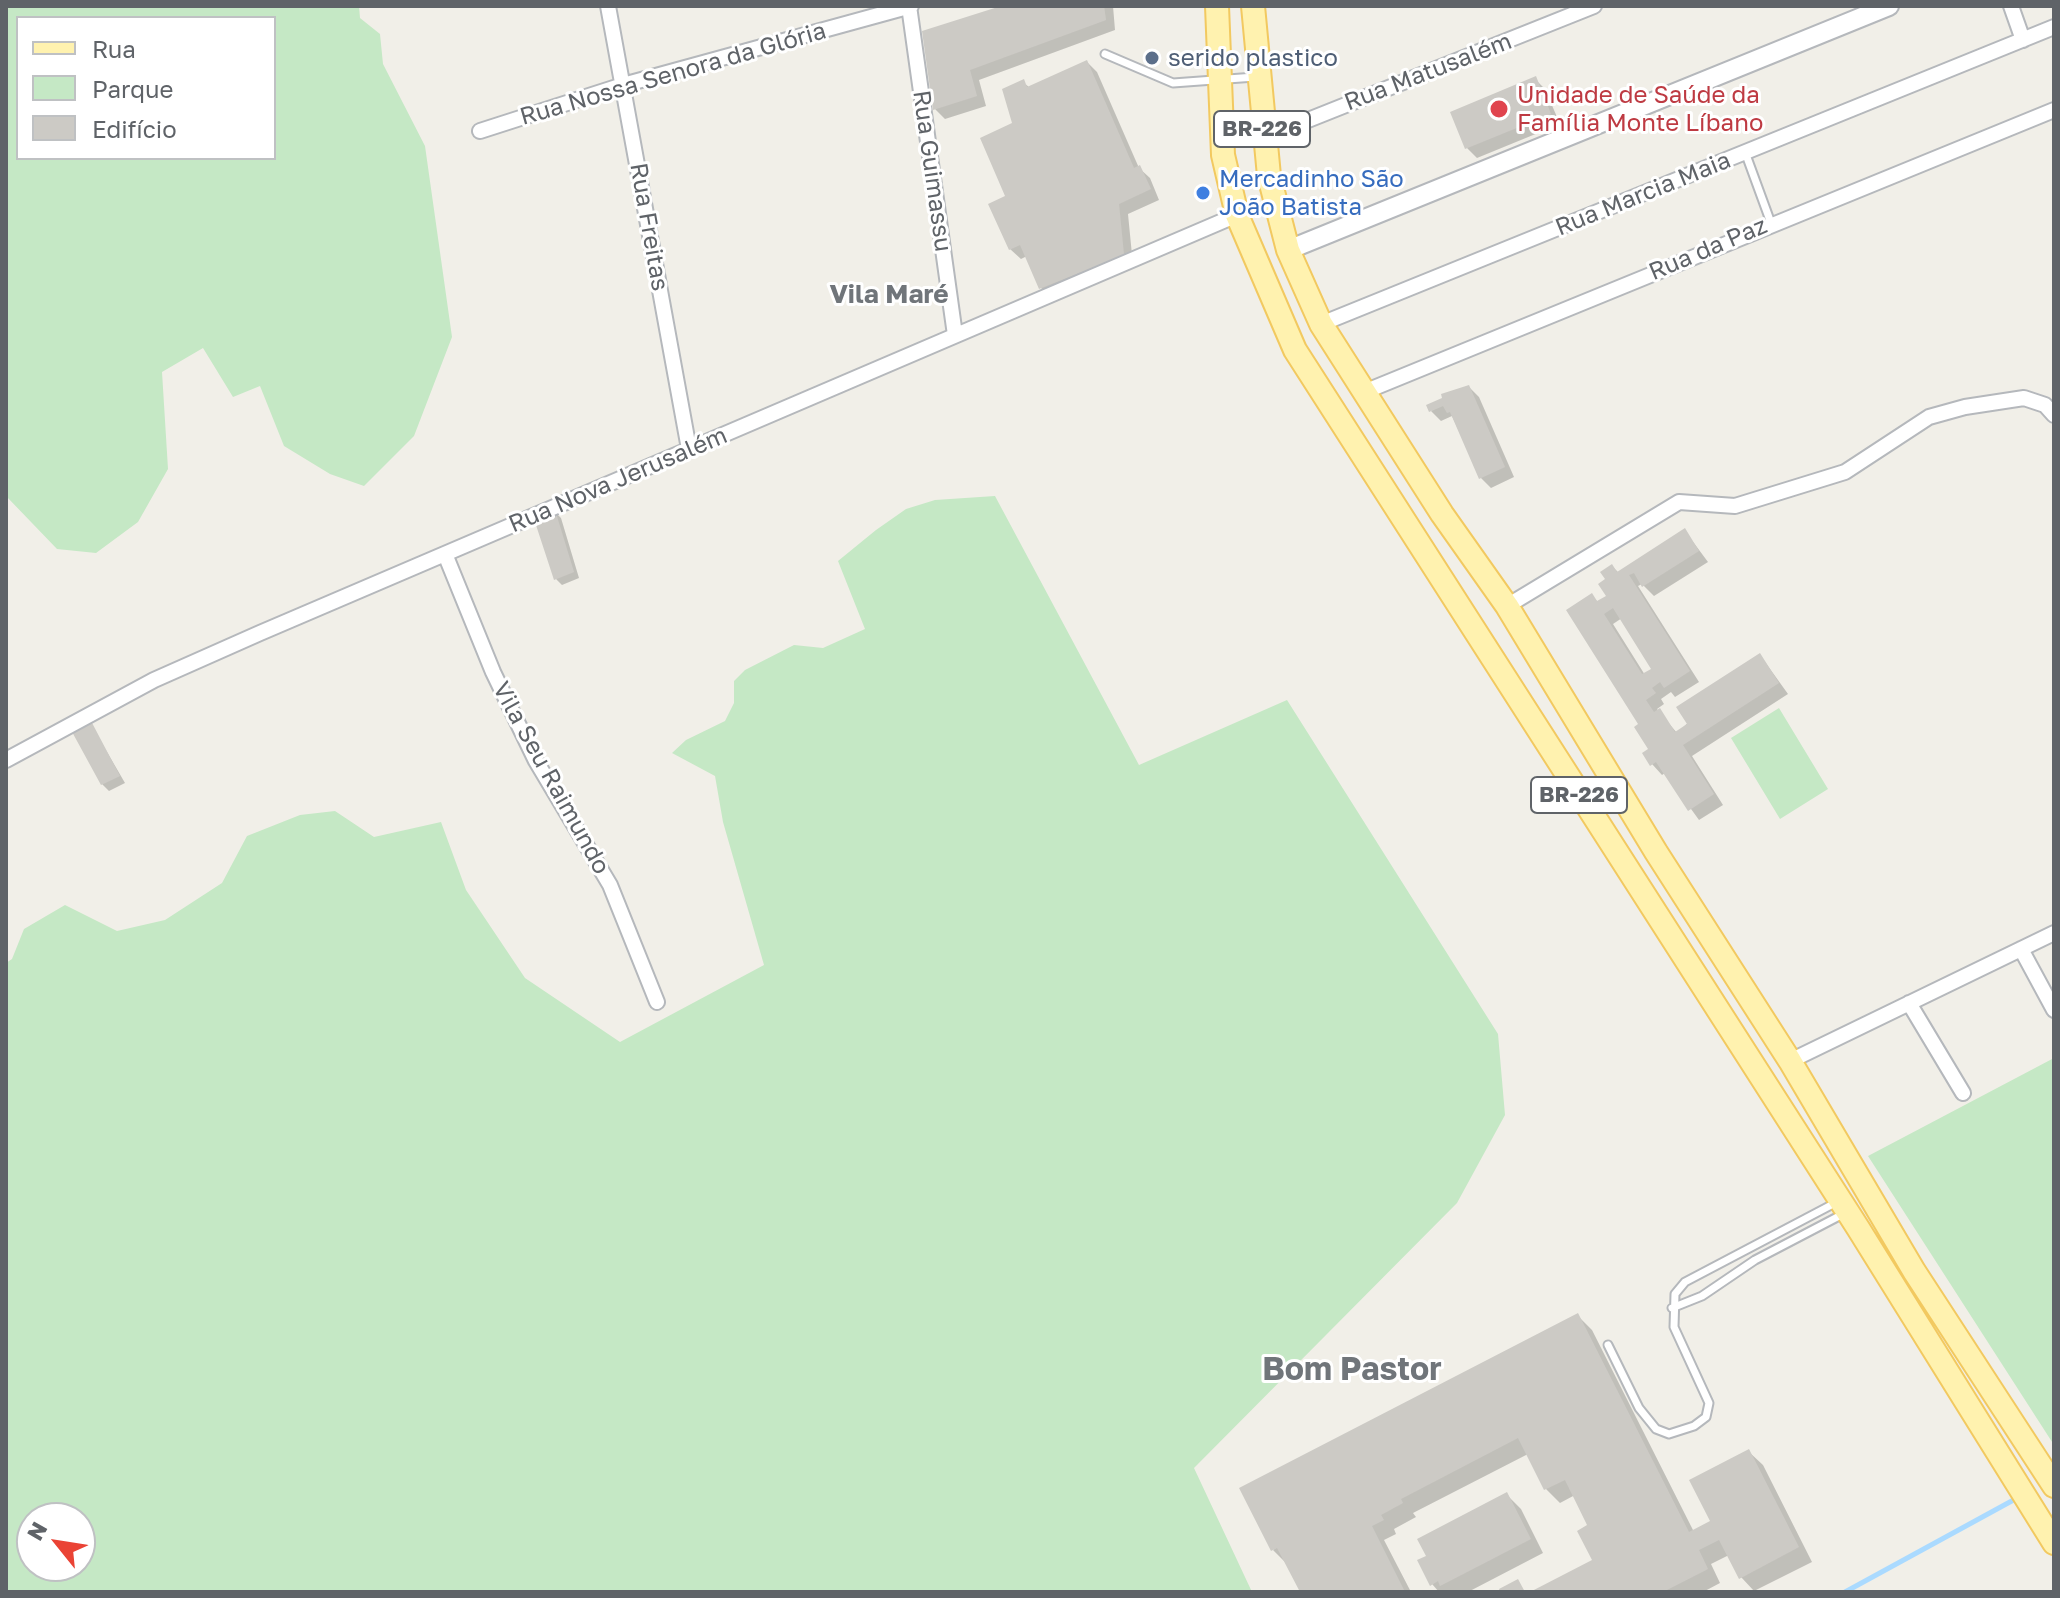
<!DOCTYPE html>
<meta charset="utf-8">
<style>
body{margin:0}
#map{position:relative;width:2060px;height:1598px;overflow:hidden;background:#f1efe8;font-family:"Golos Text",sans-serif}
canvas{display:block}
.frame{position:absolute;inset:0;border:8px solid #5f6368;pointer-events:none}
.legend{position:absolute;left:16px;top:16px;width:260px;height:144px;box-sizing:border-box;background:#fff;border:2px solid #bfc1c3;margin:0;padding:10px 14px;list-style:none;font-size:24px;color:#5f6368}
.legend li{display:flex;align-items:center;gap:16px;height:40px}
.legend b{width:40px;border:2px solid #bfc1c3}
.north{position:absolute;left:16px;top:1502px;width:80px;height:80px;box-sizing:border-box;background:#fff;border:2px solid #bfc1c3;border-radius:50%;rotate:300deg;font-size:22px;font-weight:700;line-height:32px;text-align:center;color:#5f6368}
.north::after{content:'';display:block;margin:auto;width:28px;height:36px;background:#ea4335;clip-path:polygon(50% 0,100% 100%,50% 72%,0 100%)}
</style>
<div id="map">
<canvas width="2060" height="1598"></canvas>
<div class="frame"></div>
<ul class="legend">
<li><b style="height:10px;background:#fff2af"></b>Rua</li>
<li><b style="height:22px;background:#c5e8c5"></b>Parque</li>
<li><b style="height:22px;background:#cccac5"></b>Edifício</li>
</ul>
<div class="north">N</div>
</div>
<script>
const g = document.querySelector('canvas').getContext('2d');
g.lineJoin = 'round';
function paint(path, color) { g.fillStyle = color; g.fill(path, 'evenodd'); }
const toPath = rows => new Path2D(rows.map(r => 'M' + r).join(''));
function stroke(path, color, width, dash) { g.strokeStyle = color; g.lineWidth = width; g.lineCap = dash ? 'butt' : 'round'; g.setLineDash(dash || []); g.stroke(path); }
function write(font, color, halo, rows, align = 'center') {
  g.font = font + ' "Golos Text",sans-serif'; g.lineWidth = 6; g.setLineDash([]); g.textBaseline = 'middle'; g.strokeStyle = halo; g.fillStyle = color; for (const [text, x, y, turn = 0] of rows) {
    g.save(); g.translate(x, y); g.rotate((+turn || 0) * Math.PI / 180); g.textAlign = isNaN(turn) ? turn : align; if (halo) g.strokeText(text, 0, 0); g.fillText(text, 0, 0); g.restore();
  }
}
paint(toPath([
 [6,6,359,6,360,18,380,34,383,64,425,146,452,337,414,436,364,486,330,474,284,446,260,386,233,397,203,348,162,372,168,469,138,522,96,553,57,549,6,496],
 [18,18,274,18,274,158,18,158],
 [995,496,1139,765,1287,700,1498,1034,1505,1115,1457,1203,1194,1468,1252,1592,6,1592,6,963,12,959,24,929,65,905,117,931,165,920,222,883,247,836,300,815,335,811,374,837,441,822,466,890,525,978,620,1042,764,965,723,822,715,776,672,753,686,740,725,721,734,703,734,681,745,670,794,645,823,648,865,629,838,561,876,530,906,509,935,500],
 [32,1518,80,1518,80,1566,32,1566],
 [1779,708,1828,789,1780,819,1731,738],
 [2054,1058,2054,1445,1868,1156]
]), '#c5e8c5');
paint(toPath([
 [1008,6,1113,6,1115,30,979,80,986,106,945,119,935,109],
 [1087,62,1097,72,1139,168,1150,178,1159,200,1128,214,1133,265,1051,298,1041,288,1027,256,1021,259,1010,249,1008,197,1015,124,1023,82,1030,88],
 [1535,79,1545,89,1560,124,1477,158,1467,148,1453,113],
 [1469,387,1479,397,1514,477,1491,488,1480,477,1452,416,1441,421,1431,411],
 [555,512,561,518,579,578,562,585,556,579],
 [1685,531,1708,562,1654,596,1642,584,1638,586,1699,682,1675,697,1671,692,1661,699,1664,704,1657,709,1677,733,1760,655,1788,694,1692,756,1723,805,1699,820,1665,773,1662,775,1652,764,1651,749,1592,596,1599,603,1608,596,1612,566,1619,573],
 [1622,618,1654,669,1645,675,1613,624],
 [89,721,125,783,109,791,102,784],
 [1578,1316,1592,1330,1694,1532,1713,1522,1749,1452,1763,1465,1812,1562,1754,1591,1741,1577,1729,1555,1711,1564,1720,1583,1703,1592,1534,1592,1595,1561,1590,1526,1575,1495,1560,1503,1546,1489,1528,1454,1413,1513,1416,1517,1394,1529,1396,1534,1384,1540,1411,1592,1302,1592,1287,1564,1273,1550],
 [1507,1495,1521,1509,1543,1553,1468,1592,1439,1592,1432,1584]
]), '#0003');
stroke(toPath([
 [1845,1592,2019,1497]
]), '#aadaff', 5);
paint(toPath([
 [1001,6,1104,6,1106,20,970,70,977,96,933,110,922,31],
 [1087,60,1134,168,1140,165,1151,189,1119,204,1124,255,1039,289,1020,245,1009,250,988,204,1005,196,980,138,1012,123,1002,89,1024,79,1027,87],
 [1536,76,1551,114,1465,149,1450,112],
 [1469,385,1505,467,1479,479,1450,412,1447,413,1443,406,1429,412,1426,405,1442,398,1441,394],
 [555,510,574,572,554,580,534,519],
 [1685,528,1699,551,1642,587,1634,573,1629,575,1690,671,1664,688,1660,682,1652,688,1656,693,1646,700,1654,712,1660,708,1675,732,1687,724,1676,707,1760,653,1779,683,1683,745,1714,794,1688,811,1656,762,1650,766,1642,753,1648,749,1634,727,1638,724,1566,610,1592,593,1597,601,1606,596,1598,584,1605,579,1600,572,1612,564,1617,572],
 [1613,608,1651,669,1642,674,1604,614],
 [90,719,120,776,101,785,71,730],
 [1578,1313,1689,1532,1710,1521,1689,1480,1749,1449,1799,1547,1739,1579,1719,1540,1699,1550,1708,1569,1663,1592,1530,1592,1592,1560,1577,1531,1587,1525,1565,1480,1544,1490,1518,1438,1401,1499,1403,1503,1381,1515,1384,1520,1372,1526,1405,1592,1300,1592,1277,1548,1271,1551,1239,1488],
 [1507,1492,1531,1539,1440,1586,1438,1581,1430,1586,1417,1560,1426,1556,1417,1539],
 [1518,1579,1525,1592,1500,1592,1499,1589]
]), '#cccac5');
const service = toPath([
 [1105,54,1173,83,1255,77],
 [1745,152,1771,223],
 [1672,1308,1702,1296,1755,1260,1845,1213],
 [1608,1345,1639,1408,1656,1429,1669,1434,1694,1426,1706,1417,1709,1403,1674,1327,1675,1294,1685,1282,1837,1202]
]);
const minor = toPath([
 [608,6,689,449],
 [909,6,955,335],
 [2011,6,2023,40],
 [480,131,623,85,911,6],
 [1263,138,1594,6],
 [1321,324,2054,27],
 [1364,392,2054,110],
 [445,554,493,672,536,761,610,885,657,1002],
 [1507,606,1679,502,1735,506,1845,472,1929,417,1965,407,2024,398,2045,405,2054,415],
 [6,760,154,680,260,633,1237,215],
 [2021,949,2054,1010],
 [1909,1003,1963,1093],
 [1790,1061,2054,933]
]);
const tertiary = toPath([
 [1288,250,1889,6]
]);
const primary = toPath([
 [1217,6,1223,155,1237,215,1295,350,1858,1228,2054,1543],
 [1253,6,1269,176,1288,250,1321,324,1442,514,1507,606,1656,852,1790,1061,1914,1271,2054,1486]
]);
stroke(service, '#b5b8bc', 11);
stroke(minor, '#b5b8bc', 18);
stroke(tertiary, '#b5b8bc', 22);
stroke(primary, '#f2c960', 26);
stroke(service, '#fff', 7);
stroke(minor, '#fff', 14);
stroke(tertiary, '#fff', 18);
stroke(primary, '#fff2af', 22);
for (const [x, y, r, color] of [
 [1152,58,8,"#5c6f8a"],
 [1499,109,10,"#e0444e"],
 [1203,193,8,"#3f7fe0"]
]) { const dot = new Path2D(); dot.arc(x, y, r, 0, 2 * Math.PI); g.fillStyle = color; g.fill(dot); stroke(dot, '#fff', 3); }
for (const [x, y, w] of [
 [1262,129,96],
 [1579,795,96]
]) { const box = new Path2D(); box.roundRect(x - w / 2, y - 18, w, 36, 6); g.fillStyle = '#fff'; g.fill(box); stroke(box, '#5f6368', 2); }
write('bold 22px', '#5f6368', null, [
 ["BR-226",1262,129],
 ["BR-226",1579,795]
]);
write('24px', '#4e5e75', '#fff', [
 ["serido plastico",1168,58]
], 'left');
write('24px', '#5f6368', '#fff', [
 ["Rua Matusalém",1428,72,-21],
 ["Rua Nossa Senora da Glória",673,74,-16],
 ["Rua Guimassu",932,171,82],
 ["Rua Marcia Maia",1643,194,-22],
 ["Rua Freitas",649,227,80],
 ["Rua da Paz",1708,249,-23],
 ["Rua Nova Jerusalém",618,480,-23],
 ["Vila Seu Raimundo",551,778,61]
]);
write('24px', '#be3a42', '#fff', [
 ["Unidade de Saúde da",1517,95],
 ["Família Monte Líbano",1517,123]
], 'left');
write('24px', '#366cbe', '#fff', [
 ["Mercadinho São",1219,179],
 ["João Batista",1219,207]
], 'left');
write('bold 26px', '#70757a', '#fff', [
 ["Vila Maré",889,295]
]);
write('bold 32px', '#70757a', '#fff', [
 ["Bom Pastor",1352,1370]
]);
</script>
